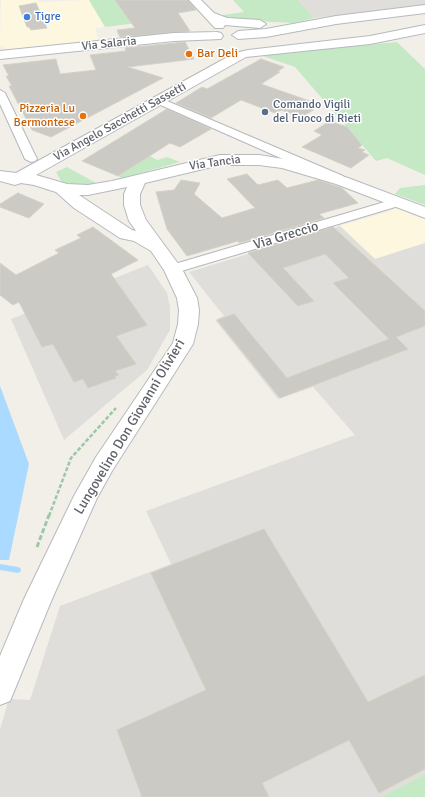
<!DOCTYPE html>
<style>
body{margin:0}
canvas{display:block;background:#f1efe8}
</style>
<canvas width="425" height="797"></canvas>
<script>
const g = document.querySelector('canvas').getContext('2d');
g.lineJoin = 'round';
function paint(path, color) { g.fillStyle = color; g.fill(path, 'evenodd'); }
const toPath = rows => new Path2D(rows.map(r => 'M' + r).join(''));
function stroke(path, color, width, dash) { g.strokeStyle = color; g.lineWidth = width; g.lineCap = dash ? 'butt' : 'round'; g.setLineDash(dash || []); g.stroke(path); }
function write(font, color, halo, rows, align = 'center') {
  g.font = font + ' Signika,sans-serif'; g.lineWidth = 3; g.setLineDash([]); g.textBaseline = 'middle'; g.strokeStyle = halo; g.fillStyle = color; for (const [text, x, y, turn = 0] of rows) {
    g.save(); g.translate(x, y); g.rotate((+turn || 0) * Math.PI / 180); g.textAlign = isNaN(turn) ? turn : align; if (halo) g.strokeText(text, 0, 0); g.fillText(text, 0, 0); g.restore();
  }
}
paint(toPath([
 [1,0,38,0,39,2,89,0,105,27,95,28,99,42,6,49,0,46],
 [397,207,425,219,425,243,375,259,340,226,391,211]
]), '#fef7e0');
paint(toPath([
 [298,0,425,0,425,5,314,18],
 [340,226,375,259,425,243,425,774,381,797,0,797,0,729,9,699,30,700,60,606,171,564,146,511,355,435,313,387,278,399,215,320,224,316,189,272],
 [148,265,167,293,170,307,170,330,147,370,64,440,11,319]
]), '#e0deda');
paint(toPath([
 [89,0,115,0,145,22,105,27],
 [233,0,298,0,314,18,294,23,232,20,216,16,244,12],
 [397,42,425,69,425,175,387,158,376,161,295,67,260,55],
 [150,156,157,160,167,157,180,162,122,178,118,176],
 [67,167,98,184,71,185,61,181,56,172],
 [425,185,425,205,395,194,400,188],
 [425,774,425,797,381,797]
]), '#c5e8c5');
paint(toPath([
 [0,386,29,464,9,560,0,560]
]), '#aadaff');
paint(toPath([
 [0,564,18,567,20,568,21,570,20,572,18,573,0,570,0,564]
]), '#aadaff');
const building = toPath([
 [115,0,188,0,196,10,178,13,190,31,120,37,117,30,135,28,115,0],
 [36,3,47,28,31,30,29,27,27,27,19,6,36,3],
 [185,42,194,59,128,67,163,78,51,137,32,130,9,86,12,86,6,76,9,76,3,65,56,59,60,74,96,70,90,55,126,51,125,48,185,42],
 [261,59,284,67,277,72,280,72,261,84,321,105,302,117,281,110,275,113,241,100,211,118,176,103,202,87,207,89,261,59],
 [167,109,211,129,180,147,170,143,118,176,82,161,167,109],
 [330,121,347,127,362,145,358,148,365,150,362,152,369,155,351,168,302,147,322,135,314,131,330,121],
 [247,174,258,185,278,180,287,188,318,180,342,188,358,203,319,214,324,218,239,243,238,241,187,256,167,229,156,192,174,190,181,180,200,183,194,194,222,218,255,208,227,179,247,174],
 [18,193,44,204,29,218,0,207,0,204,18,193],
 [93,227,138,260,111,274,147,325,116,336,136,364,115,371,119,375,115,376,116,378,88,388,83,379,74,382,53,344,42,347,19,302,13,305,0,295,0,263,16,275,59,253,55,250,81,238,77,235,93,227],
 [333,227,425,311,425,326,396,337,408,349,280,398,217,320,234,314,287,378,389,339,333,283,349,278,325,254,283,268,314,301,298,306,248,253,333,227],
 [264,529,368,702,425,675,425,769,379,793,349,740,262,783,269,797,142,797,117,730,206,690,151,573,264,529]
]);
paint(building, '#cccac5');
stroke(building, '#d6d1c6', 1);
const street = toPath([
 [0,90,5,93,37,159,35,161,31,162,25,159,0,104,0,90],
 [160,98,343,176,345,179,339,183,335,182,156,103,155,101,160,98],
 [398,198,404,202,402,205,178,272,168,272,166,269,168,266,398,198]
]);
const secondary = toPath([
 [189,0,201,0,214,13,227,18,260,20,266,24,260,28,225,25,223,28,215,28,189,0],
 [425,5,425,13,336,24,266,37,238,39,232,35,238,31,266,29,336,16,425,5],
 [425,25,425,33,370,44,246,57,36,175,67,184,88,185,112,181,220,155,259,155,290,160,348,178,425,207,425,218,336,184,282,168,259,165,220,165,145,183,140,194,140,205,146,220,182,269,197,298,199,310,198,324,193,344,112,471,97,498,52,599,10,701,0,705,0,656,24,599,74,496,96,457,173,343,178,324,179,310,177,298,164,270,151,251,134,241,120,238,74,208,56,192,34,185,21,183,15,185,0,181,0,171,16,173,235,53,248,50,370,36,425,25],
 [127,187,124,194,124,205,129,221,136,231,132,230,79,195,88,195,127,187],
 [217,32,221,33,223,36,221,39,174,41,0,59,0,51,174,33,217,32]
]);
stroke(street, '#b5b8bc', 2);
stroke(secondary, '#b6babf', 2);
stroke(toPath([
 [49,516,71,458,116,408]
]), '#9cc7a9', 2.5, [4, 2]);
stroke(toPath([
 [37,547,49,515]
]), '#9cc7a9', 3, [5, 2.5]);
paint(street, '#fff');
paint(secondary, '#fff');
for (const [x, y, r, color] of [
 [27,17,4,"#3f7fe0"],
 [189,54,4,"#e8710a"],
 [265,112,4,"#5c6f8a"],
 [83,116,4,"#e8710a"]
]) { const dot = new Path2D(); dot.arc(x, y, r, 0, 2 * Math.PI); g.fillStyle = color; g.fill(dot); stroke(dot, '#fff', 1.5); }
write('12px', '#366cbe', '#fff', [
 ["Tigre",35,17]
], 'left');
write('12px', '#5f6368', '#fff', [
 ["Via Salaria",109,44,-6],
 ["Via Angelo Sacchetti Sassetti",120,122,-29],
 ["Via Tancia",215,163,-8]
]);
write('12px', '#c56008', '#fff', [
 ["Bar Deli",197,54],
 ["Pizzeria Lu",75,109,"right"],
 ["Bermontese",75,123,"right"]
], 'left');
write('12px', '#4e5e75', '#fff', [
 ["Comando Vigili",273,105],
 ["del Fuoco di Rieti",273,119]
], 'left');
write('14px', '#5f6368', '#fff', [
 ["Via Greccio",286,236,-17],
 ["Lungovelino Don Giovanni Olivieri",130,427,-59]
]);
</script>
